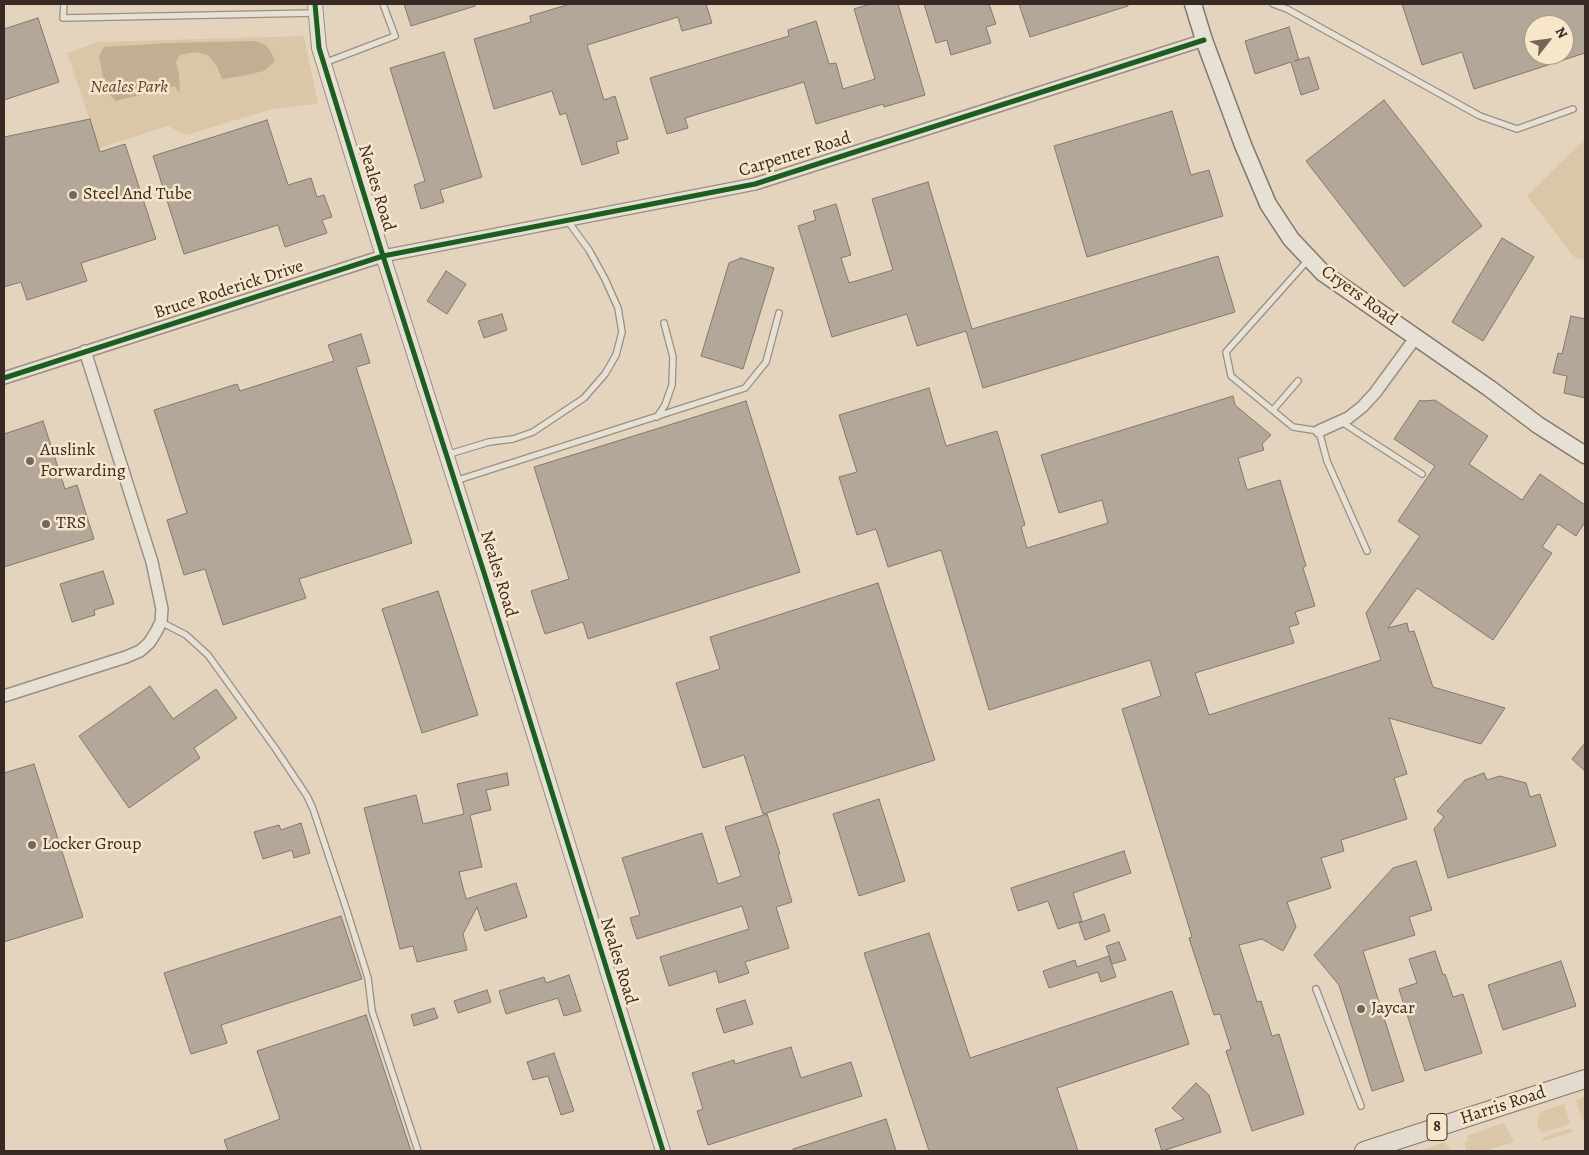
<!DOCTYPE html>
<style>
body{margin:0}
#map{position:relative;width:1589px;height:1155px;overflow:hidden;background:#e4d4bd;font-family:Alegreya,serif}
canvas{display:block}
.frame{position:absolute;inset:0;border:5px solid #372a25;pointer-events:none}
.north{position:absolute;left:1524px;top:15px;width:50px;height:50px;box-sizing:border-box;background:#f7e6ca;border:1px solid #aa9b88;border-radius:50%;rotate:60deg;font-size:14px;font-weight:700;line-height:20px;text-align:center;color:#372a25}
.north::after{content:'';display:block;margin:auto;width:18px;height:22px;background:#74665a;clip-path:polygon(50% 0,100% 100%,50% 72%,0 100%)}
</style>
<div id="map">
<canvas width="1589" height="1155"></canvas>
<div class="frame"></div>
<div class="north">N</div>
</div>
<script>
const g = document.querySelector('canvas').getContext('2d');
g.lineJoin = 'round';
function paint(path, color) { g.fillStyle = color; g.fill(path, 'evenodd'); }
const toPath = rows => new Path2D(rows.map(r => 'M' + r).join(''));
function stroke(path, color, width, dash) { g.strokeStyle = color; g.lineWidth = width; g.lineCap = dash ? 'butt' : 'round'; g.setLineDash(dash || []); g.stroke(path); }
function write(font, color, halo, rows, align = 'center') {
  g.font = font + ' Alegreya,serif'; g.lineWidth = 5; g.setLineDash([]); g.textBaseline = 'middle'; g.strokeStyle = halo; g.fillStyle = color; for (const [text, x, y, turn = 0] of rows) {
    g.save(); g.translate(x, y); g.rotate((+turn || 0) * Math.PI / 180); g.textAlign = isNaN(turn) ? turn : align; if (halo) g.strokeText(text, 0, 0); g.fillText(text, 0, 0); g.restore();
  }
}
paint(toPath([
 [304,36,318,104,272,109,186,135,168,126,99,148,67,53,98,42],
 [1585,139,1585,260,1574,257,1527,196],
 [1585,1096,1585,1119,1582,1120,1576,1100],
 [1564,1104,1570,1124,1541,1133,1537,1124,1540,1112],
 [1503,1123,1510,1133,1514,1142,1486,1151,1466,1151,1465,1143,1469,1140,1467,1136],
 [1571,1128,1572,1132,1543,1141,1542,1138],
 [1444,1142,1452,1151,1419,1151]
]), '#dbc6a8');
paint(toPath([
 [254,41,266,45,272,54,275,61,264,71,242,76,222,79,217,66,208,55,195,52,180,55,176,62,179,75,180,92,178,92,175,86,116,101,110,95,104,84,99,56,104,47,168,43]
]), '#c2ae92');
const building = toPath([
 [404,4,475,4,475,6,411,26,404,4],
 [570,4,706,4,712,23,682,31,678,17,587,45,604,100,615,96,628,139,616,142,619,153,582,165,566,113,560,115,552,91,494,109,474,39,531,22,530,16,570,4],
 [870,4,898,4,925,95,884,107,883,104,816,124,804,82,685,118,688,128,667,134,650,78,789,36,788,30,816,21,829,64,836,63,843,89,875,79,854,9,870,4],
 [924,4,989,4,996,24,986,27,991,43,951,55,947,40,936,43,924,4],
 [1019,4,1128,4,1128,6,1030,37,1019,4],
 [1402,4,1585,4,1585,53,1474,89,1462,52,1422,65,1402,4],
 [1534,25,1564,25,1564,55,1534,55,1534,25],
 [38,18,59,82,4,100,4,29,38,18],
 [1289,27,1299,60,1294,61,1309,57,1319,89,1301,95,1291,62,1255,74,1245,41,1289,27],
 [444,52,482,177,440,190,444,202,421,209,414,185,425,181,390,68,444,52],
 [1384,100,1482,226,1404,287,1306,161,1384,100],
 [1172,111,1191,175,1209,170,1223,216,1087,257,1054,146,1172,111],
 [90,119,100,152,125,144,156,239,81,263,87,281,27,300,21,282,4,287,4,137,90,119],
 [267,120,288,185,311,178,317,197,324,195,332,217,322,220,327,233,285,247,278,225,184,254,153,156,267,120],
 [928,182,972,329,1218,256,1235,312,983,388,966,331,917,346,907,314,832,337,798,226,816,220,813,211,836,204,851,255,841,258,849,283,893,270,872,199,928,182],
 [1502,238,1534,257,1483,341,1452,322,1502,238],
 [741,258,774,268,743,369,701,356,729,263,741,258],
 [446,271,466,284,447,314,427,301,446,271],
 [502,314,507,330,484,338,478,321,502,314],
 [1571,316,1585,319,1585,398,1564,393,1567,376,1553,373,1558,353,1562,354,1571,316],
 [361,334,370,363,356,367,412,543,299,579,306,598,223,625,205,569,184,575,167,520,187,513,154,410,237,384,240,391,334,361,328,345,361,334],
 [929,388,946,446,997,431,1025,525,1021,527,1027,548,1108,523,1102,500,1059,513,1041,455,1233,396,1235,405,1271,435,1262,444,1264,450,1238,458,1247,490,1280,480,1306,566,1303,568,1315,606,1295,612,1299,624,1289,627,1294,643,1195,673,1209,715,1381,660,1366,613,1420,536,1398,521,1435,466,1394,439,1420,400,1423,401,1435,400,1488,436,1469,464,1522,500,1540,474,1585,505,1585,522,1576,536,1558,524,1542,547,1552,553,1493,640,1417,588,1388,628,1407,623,1409,632,1414,631,1433,687,1505,708,1481,744,1389,718,1407,774,1394,778,1407,819,1341,840,1344,851,1321,858,1331,888,1287,902,1296,927,1283,951,1262,939,1239,945,1257,1002,1261,1001,1272,1036,1279,1034,1304,1114,1252,1131,1226,1051,1231,1049,1220,1014,1214,1015,1189,938,1192,937,1122,709,1161,696,1150,660,989,710,941,550,888,567,876,529,857,535,839,477,857,472,839,415,929,388],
 [746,401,800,572,588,639,583,622,545,634,531,591,569,579,534,467,746,401],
 [43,421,65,489,77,485,94,539,4,567,4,434,43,421],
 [103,571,114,604,94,610,95,615,72,622,60,584,103,571],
 [878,583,935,760,763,814,744,755,703,768,676,683,720,669,710,637,878,583],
 [438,591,478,715,422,733,382,609,438,591],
 [150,686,173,719,216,689,237,718,194,748,200,758,129,808,79,736,150,686],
 [1585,743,1585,771,1572,759,1585,743],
 [34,764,83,917,4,942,4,773,34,764],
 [507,773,509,785,486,790,491,810,470,815,482,867,459,872,466,899,516,883,527,917,485,931,477,907,463,934,467,950,417,962,413,946,400,949,364,808,416,795,423,824,464,814,457,784,507,773],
 [1484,773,1487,780,1500,776,1526,783,1530,797,1540,794,1556,846,1448,878,1434,829,1444,817,1437,811,1465,780,1484,773],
 [879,799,905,881,859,896,833,814,879,799],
 [767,814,780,854,778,855,792,902,776,907,789,948,745,962,749,973,719,983,716,971,669,986,660,957,749,929,742,906,637,939,630,918,640,915,622,858,702,833,718,884,741,876,725,827,767,814],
 [301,823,310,853,294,858,292,850,263,859,254,832,279,825,281,830,301,823],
 [1124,851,1131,873,1073,893,1082,921,1058,929,1048,901,1018,911,1011,888,1124,851],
 [1416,861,1432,910,1409,917,1415,935,1363,951,1404,1081,1372,1091,1339,985,1314,955,1393,868,1416,861],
 [1104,914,1110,931,1085,940,1079,923,1104,914],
 [341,916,362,979,221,1025,227,1043,191,1054,164,973,341,916],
 [929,933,970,1058,1172,991,1189,1044,1057,1088,1078,1151,929,1151,864,953,929,933],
 [1119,942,1126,960,1112,964,1106,946,1119,942],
 [1435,951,1443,975,1445,974,1453,997,1463,994,1482,1053,1425,1071,1399,989,1417,983,1409,959,1435,951],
 [1109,956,1116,977,1101,982,1098,972,1049,988,1043,971,1075,960,1077,967,1109,956],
 [1561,961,1576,1006,1503,1030,1488,985,1561,961],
 [569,975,581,1011,564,1016,558,998,506,1014,499,991,544,977,546,983,569,975],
 [487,990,491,1002,458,1013,454,1001,487,990],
 [745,1000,753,1024,724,1033,716,1009,745,1000],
 [434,1008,438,1018,414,1026,411,1015,434,1008],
 [366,1015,411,1151,228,1151,224,1140,280,1119,257,1051,366,1015],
 [791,1047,801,1078,851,1062,862,1096,708,1145,697,1111,703,1109,692,1073,734,1060,735,1064,791,1047],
 [554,1053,574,1111,561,1115,548,1076,533,1080,527,1062,554,1053],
 [1196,1083,1209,1095,1221,1132,1162,1151,1155,1129,1184,1119,1172,1108,1196,1083],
 [886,1119,896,1151,793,1151,793,1149,886,1119]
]);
paint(building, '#b2a799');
stroke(building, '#82786d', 1);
const service = toPath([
 [64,4,63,18,314,13],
 [1273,4,1287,9,1480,116,1517,129,1573,109],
 [324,63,395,36,383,4],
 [1308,260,1226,352,1231,376,1293,427,1319,431,1327,461,1367,551],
 [1273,410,1298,381],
 [657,417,665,405,672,385,673,357,664,323],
 [1340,421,1422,474],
 [446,455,489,442,513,439,533,432,584,398,605,374,616,355,622,332,618,308,605,279,589,250,567,220],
 [455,481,745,388,766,362,779,313],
 [161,622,186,635,208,655,275,748,307,796,313,809,347,911,368,978,372,1011,418,1151],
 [1316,989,1361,1106]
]);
const minor = toPath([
 [4,378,383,256,755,184,1204,40],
 [1319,431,1348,418,1362,407,1375,393,1416,337],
 [4,696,126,657,140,651,149,643,156,632,161,622,162,609,152,562,85,351]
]);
const tertiary = toPath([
 [315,4,319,48,383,256,486,579,663,1151]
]);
const secondary = toPath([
 [1193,4,1204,40,1243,145,1268,204,1291,239,1323,273,1489,388,1538,425,1585,455]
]);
const primary = toPath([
 [1364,1151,1585,1079]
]);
stroke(service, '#998f82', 8);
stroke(minor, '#998f82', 14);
stroke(tertiary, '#998f82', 16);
stroke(secondary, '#82786d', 19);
stroke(primary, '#82786d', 20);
stroke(service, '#e7e0d5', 5.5);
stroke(minor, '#e7e0d5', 11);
stroke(tertiary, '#e7e0d5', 14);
stroke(secondary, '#e7e0d5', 16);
stroke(primary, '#e3dbce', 18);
stroke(toPath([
 [315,4,319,48,383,256,486,579,663,1151],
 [4,378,383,256,755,184,1204,40]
]), '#1b5e20', 5);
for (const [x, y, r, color] of [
 [73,195,5,"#74665a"],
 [30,461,5,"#74665a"],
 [46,524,5,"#74665a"],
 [32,845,5,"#74665a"],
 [1361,1009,5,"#74665a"]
]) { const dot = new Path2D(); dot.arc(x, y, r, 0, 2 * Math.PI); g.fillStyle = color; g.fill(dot); stroke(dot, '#f7e6ca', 2); }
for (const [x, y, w] of [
 [1437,1127,20]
]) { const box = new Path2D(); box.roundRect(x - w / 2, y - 13.5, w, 27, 4); g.fillStyle = '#f7e6ca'; g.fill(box); stroke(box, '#372a25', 1); }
write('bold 16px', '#372a25', null, [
 ["8",1437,1127]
]);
write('italic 18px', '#56473c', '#f7e6ca', [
 ["Neales Park",129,88]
]);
write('18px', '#372a25', '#f7e6ca', [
 ["Carpenter Road",795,155,-17],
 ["Neales Road",376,188,73],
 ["Bruce Roderick Drive",229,290,-18],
 ["Cryers Road",1359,296,36],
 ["Neales Road",498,574,73],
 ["Neales Road",618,961,73],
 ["Harris Road",1503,1106,-18]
]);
write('18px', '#372a25', '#f7e6ca', [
 ["Steel And Tube",83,195],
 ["Auslink",40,451],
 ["Forwarding",40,472],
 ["TRS",56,524],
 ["Locker Group",42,845],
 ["Jaycar",1371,1009]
], 'left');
</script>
